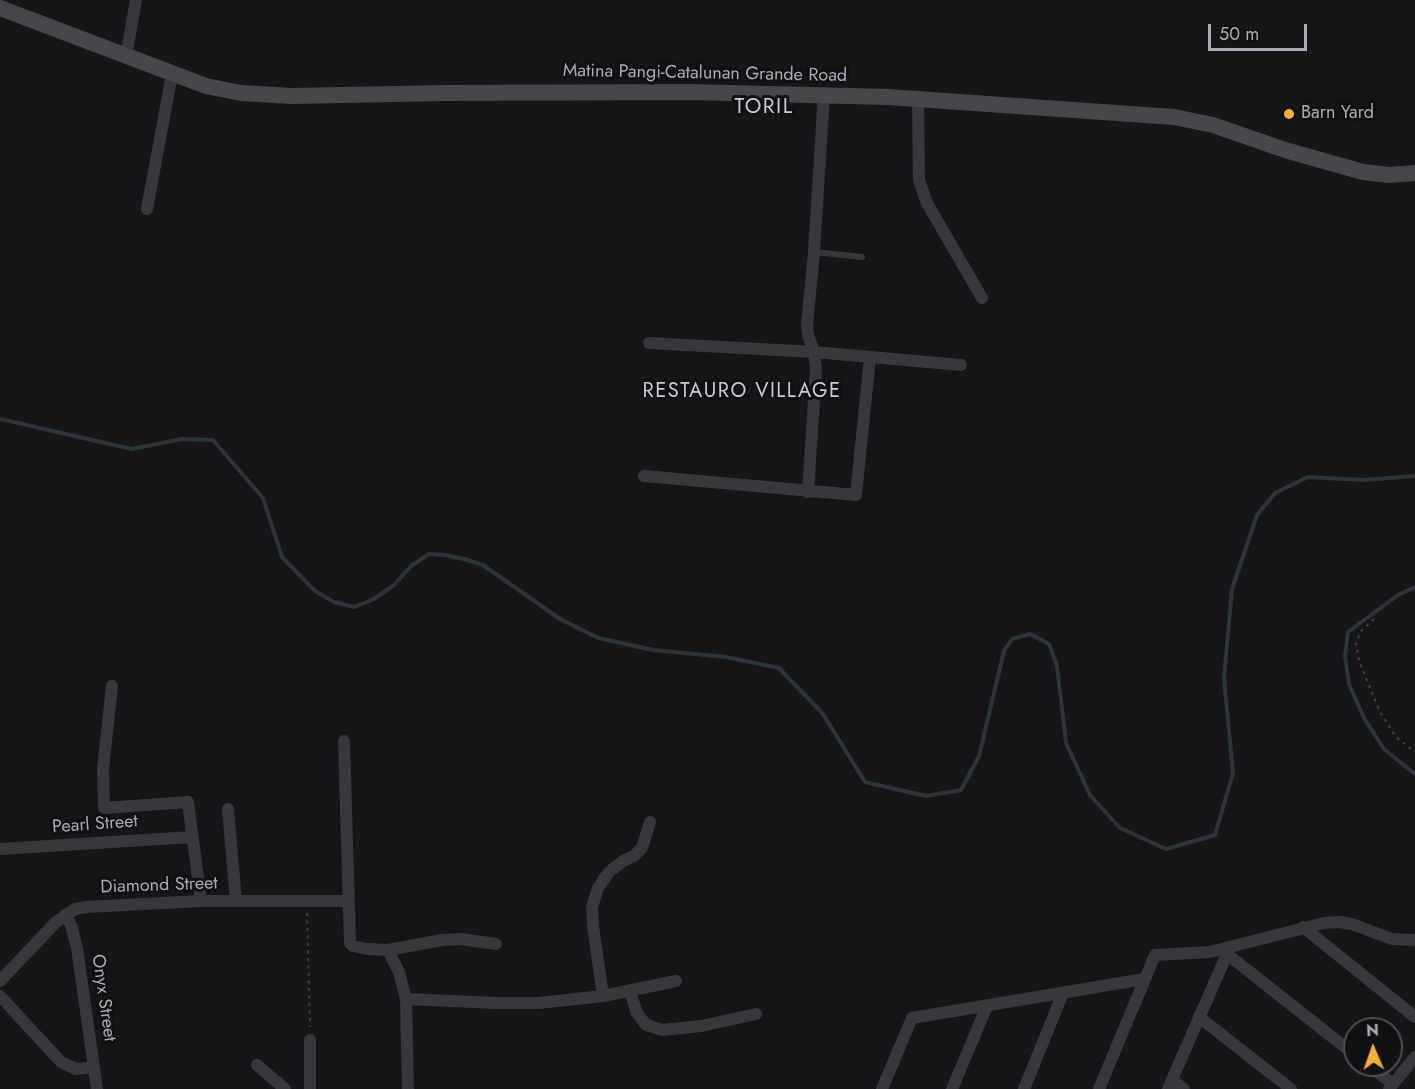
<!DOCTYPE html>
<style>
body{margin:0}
#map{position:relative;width:1415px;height:1089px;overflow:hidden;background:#161618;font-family:Jost,sans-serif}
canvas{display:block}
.north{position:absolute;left:1343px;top:1017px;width:60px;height:60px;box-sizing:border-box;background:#111113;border:2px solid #4d4f55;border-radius:50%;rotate:358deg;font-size:16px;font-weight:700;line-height:24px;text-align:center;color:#a8adb8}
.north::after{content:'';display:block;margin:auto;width:21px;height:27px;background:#f2b134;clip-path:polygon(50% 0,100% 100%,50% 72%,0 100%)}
.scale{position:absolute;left:1208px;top:24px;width:99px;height:27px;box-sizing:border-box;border:3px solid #a8adb8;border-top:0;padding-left:8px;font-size:18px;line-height:21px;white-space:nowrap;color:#a8adb8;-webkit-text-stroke:4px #111113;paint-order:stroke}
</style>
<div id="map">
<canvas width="1415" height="1089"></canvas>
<div class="north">N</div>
<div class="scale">50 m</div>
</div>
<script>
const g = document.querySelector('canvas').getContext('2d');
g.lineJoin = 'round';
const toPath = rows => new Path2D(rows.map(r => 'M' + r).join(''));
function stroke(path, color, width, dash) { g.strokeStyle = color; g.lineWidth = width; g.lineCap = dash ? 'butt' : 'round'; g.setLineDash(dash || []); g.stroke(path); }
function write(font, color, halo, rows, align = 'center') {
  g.font = font + ' Jost,sans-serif'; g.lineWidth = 6; g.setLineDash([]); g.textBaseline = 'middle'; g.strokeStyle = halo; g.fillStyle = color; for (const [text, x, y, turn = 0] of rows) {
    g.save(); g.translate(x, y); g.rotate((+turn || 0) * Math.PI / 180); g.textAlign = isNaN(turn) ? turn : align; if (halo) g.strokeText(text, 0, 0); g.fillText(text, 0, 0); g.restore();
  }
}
stroke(toPath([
 [0,419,132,449,182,439,213,440,263,498,282,557,315,591,334,602,354,607,374,599,394,585,411,566,429,554,445,555,464,559,483,565,560,619,598,638,653,650,726,657,779,668,823,714,865,782,926,796,961,790,979,756,1004,651,1012,639,1030,634,1049,644,1057,666,1066,743,1090,795,1120,828,1166,849,1215,835,1233,773,1224,678,1232,589,1257,515,1275,493,1308,477,1364,480,1415,476],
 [1415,587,1398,595,1348,632,1345,656,1349,684,1364,718,1384,749,1415,774]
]), '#2c353c', 4);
stroke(toPath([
 [1374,619,1362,630,1356,642,1359,661,1380,712,1396,737,1415,752],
 [307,913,310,1027]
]), '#3d3f44', 2, [3, 4.5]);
stroke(toPath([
 [814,252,862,257]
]), '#37383d', 6);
stroke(toPath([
 [126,57,136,0],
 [918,99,919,180,927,203,982,298],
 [147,209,172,74],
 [649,343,814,352,961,365],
 [644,476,856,495,870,357],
 [808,492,816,369,814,352,808,335,807,325,814,252,824,94],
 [112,686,103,769,104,808,188,802,201,901],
 [344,741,350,943,353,946,367,949,388,950,442,940,461,939,496,944],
 [228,809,236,901],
 [0,849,192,837],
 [65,915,71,925,77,948,97,1089],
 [1303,927,1415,1017],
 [1225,949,1227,954,1355,1055],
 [388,950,399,972,406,999,408,1089],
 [0,981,56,922,75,909,86,907,201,901,348,901],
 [630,992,637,1013,646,1025,662,1030,701,1026,756,1014],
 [0,996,61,1062,76,1069,94,1067],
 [603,996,593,926,592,907,598,888,609,872,623,861,634,856,642,848,650,822],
 [406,999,497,1003,539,1003,603,996,676,981],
 [1199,1017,1291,1089],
 [310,1040,310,1089],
 [257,1065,285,1089],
 [1368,1065,1393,1084],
 [1172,1080,1184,1089],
 [882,1089,912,1018,1144,979],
 [952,1089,987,1006],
 [1024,1089,1063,993],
 [1099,1089,1155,955,1210,952,1324,923,1339,922,1352,924,1392,939,1415,940],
 [1168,1089,1227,954],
 [1389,1089,1415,1057]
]), '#37383d', 12);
stroke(toPath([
 [0,8,206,86,241,93,291,96,446,93,689,92,888,97,1174,117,1213,125,1285,150,1363,172,1389,175,1415,173]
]), '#45474d', 16);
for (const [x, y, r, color] of [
 [1289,114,6,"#f2b134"]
]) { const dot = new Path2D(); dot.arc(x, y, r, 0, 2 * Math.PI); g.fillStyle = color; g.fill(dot); stroke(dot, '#111113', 2); }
write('18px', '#a8adb8', '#111113', [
 ["Matina Pangi-Catalunan Grande Road",705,74,1],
 ["Pearl Street",95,825,-4],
 ["Diamond Street",159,886,-2],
 ["Onyx Street",103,998,82]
]);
write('18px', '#a8adb8', '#111113', [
 ["Barn Yard",1301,114]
], 'left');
g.letterSpacing = '1.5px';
write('20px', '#c9ccd4', '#111113', [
 ["RESTAURO VILLAGE",742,392]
]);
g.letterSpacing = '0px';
g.letterSpacing = '1.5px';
write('21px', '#c9ccd4', '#111113', [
 ["TORIL",764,108]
]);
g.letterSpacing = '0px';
</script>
